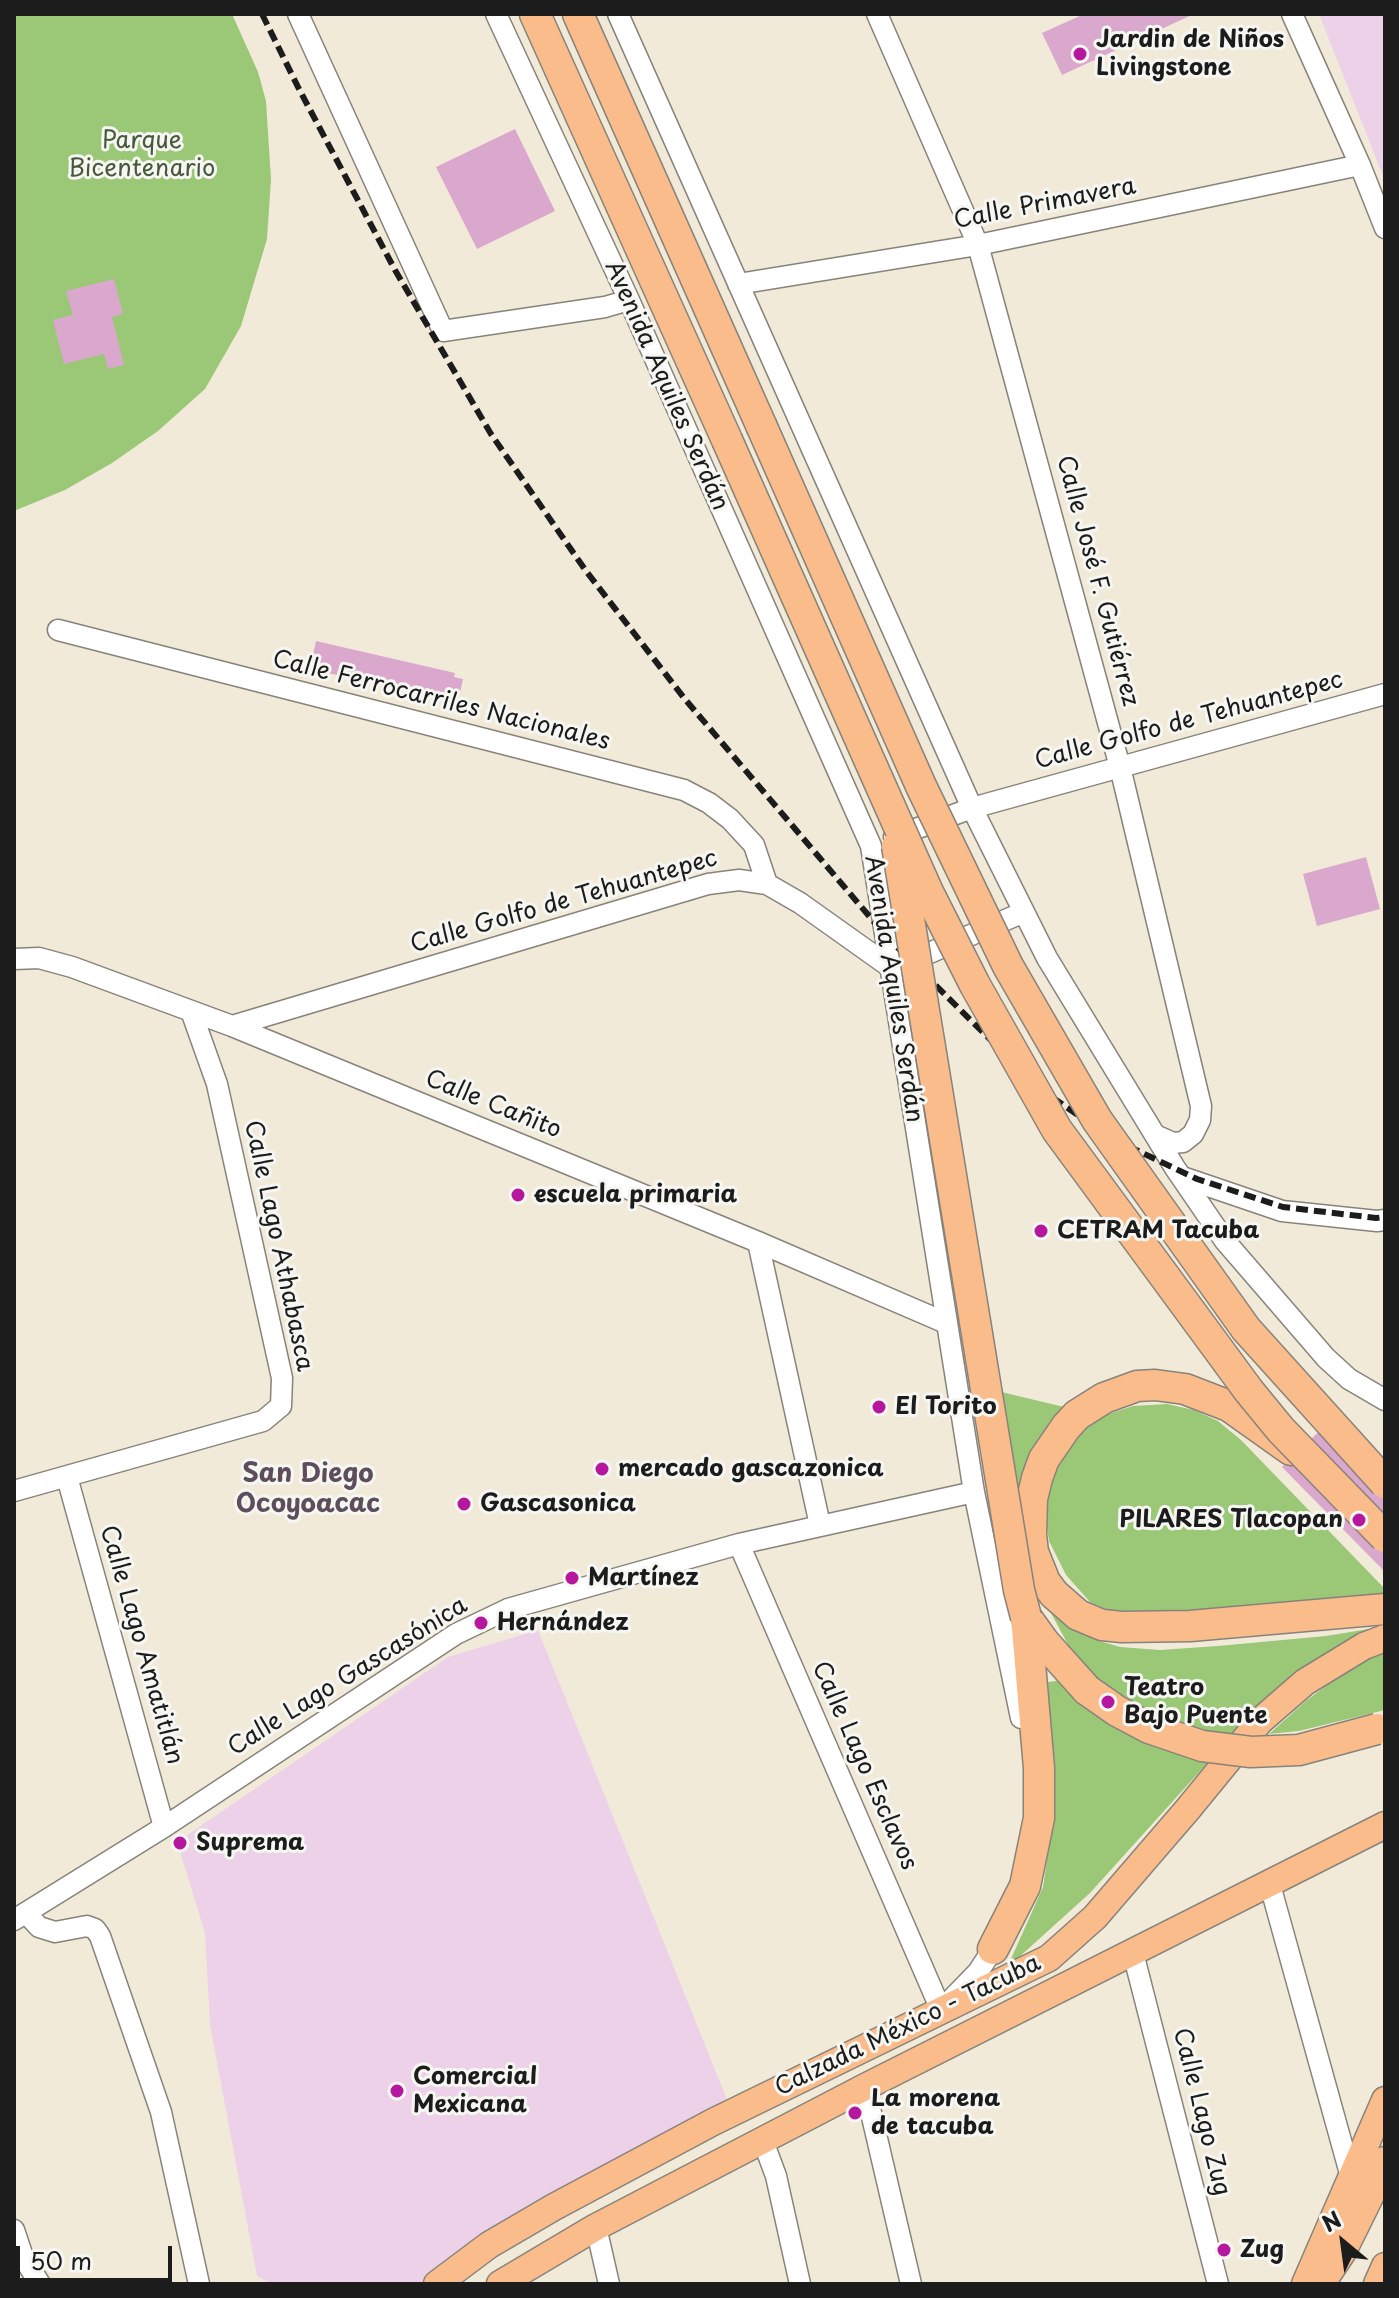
<!DOCTYPE html>
<meta charset="utf-8">
<style>
body{margin:0}
#map{position:relative;width:1399px;height:2298px;overflow:hidden;background:#f2ead9;font-family:"Playpen Sans",sans-serif}
canvas{display:block}
.frame{position:absolute;inset:0;border:16px solid #1c1c1c;pointer-events:none}
.north{position:absolute;left:1303px;top:2202px;width:80px;height:80px;-webkit-text-stroke:6px #f6f6f2;paint-order:stroke;rotate:331deg;font-size:22px;font-weight:700;line-height:32px;text-align:center;color:#1c1c1c}
.north::after{content:'';display:block;margin:auto;width:28px;height:36px;background:#1c1c1c;clip-path:polygon(50% 0,100% 100%,50% 72%,0 100%)}
.scale{position:absolute;left:16px;top:2246px;width:156px;height:36px;box-sizing:border-box;border:4px solid #1c1c1c;border-top:0;padding-left:10px;font-size:24px;line-height:28px;white-space:nowrap;color:#1c1c1c;-webkit-text-stroke:6px #f6f6f2;paint-order:stroke}
</style>
<div id="map">
<canvas width="1399" height="2298"></canvas>
<div class="frame"></div>
<div class="north">N</div>
<div class="scale">50 m</div>
</div>
<script>
const g = document.querySelector('canvas').getContext('2d');
g.lineJoin = 'round';
function paint(path, color) { g.fillStyle = color; g.fill(path, 'evenodd'); }
const toPath = rows => new Path2D(rows.map(r => 'M' + r).join(''));
function stroke(path, color, width, dash) { g.strokeStyle = color; g.lineWidth = width; g.lineCap = dash ? 'butt' : 'round'; g.setLineDash(dash || []); g.stroke(path); }
function write(font, color, halo, rows, align = 'center') {
  g.font = font + ' "Playpen Sans",sans-serif'; g.lineWidth = 6; g.setLineDash([]); g.textBaseline = 'middle'; g.strokeStyle = halo; g.fillStyle = color; for (const [text, x, y, turn = 0] of rows) {
    g.save(); g.translate(x, y); g.rotate((+turn || 0) * Math.PI / 180); g.textAlign = isNaN(turn) ? turn : align; if (halo) g.strokeText(text, 0, 0); g.fillText(text, 0, 0); g.restore();
  }
}
paint(toPath([
 [1319,14,1385,14,1385,181],
 [538,1630,728,2102,523,2210,423,2284,272,2284,257,2276,210,2025,205,1933,177,1842,448,1657]
]), '#edd1e9');
paint(toPath([
 [14,14,232,14,258,72,266,101,271,179,267,239,241,326,205,389,158,431,112,463,65,490,14,511],
 [972,1385,1102,1416,1133,1406,1167,1404,1194,1410,1218,1421,1241,1440,1385,1589,1385,1597,1202,1617,1120,1615,1090,1602,1066,1575,1049,1541,1045,1513,995,1524],
 [1043,1598,1067,1622,1093,1639,1120,1647,1160,1650,1218,1646,1326,1636,1381,1627,1238,1729,1090,1893,1007,1968,1043,1887,1053,1818,1053,1758,1042,1683,1062,1680,1073,1654],
 [1385,1649,1385,1710,1299,1731,1269,1734,1307,1700,1353,1666]
]), '#9ac877');
paint(toPath([
 [1084,14,1194,14,1062,75,1042,33],
 [515,129,555,211,477,249,436,167],
 [114,279,123,314,112,317,124,365,108,369,104,354,64,364,53,320,73,315,66,291],
 [316,641,455,673,454,677,463,679,459,697,450,695,449,700,310,669],
 [1366,857,1380,909,1317,926,1303,874],
 [1335,1416,1385,1467,1385,1572,1282,1467]
]), '#d9a8cc');
const minor = toPath([
 [298,14,443,331,605,307,629,300],
 [496,14,629,300,871,846,974,1492,1021,1718],
 [618,14,972,808,1047,958,1175,1168,1225,1241,1326,1358,1349,1379,1385,1400],
 [877,14,978,245,1120,767,1201,1106,1200,1120,1193,1134,1183,1142,1173,1143,1155,1135],
 [1292,14,1360,165,1385,228],
 [738,284,978,245,1360,165],
 [58,630,684,790,709,803,730,819,754,845,767,884],
 [894,837,972,808,1385,694],
 [14,959,39,958,72,967,232,1026,758,1242,946,1323],
 [232,1026,708,884,739,880,767,884,800,903,890,967,911,961,1024,912],
 [1182,1177,1282,1211,1377,1221,1385,1220],
 [758,1242,820,1525],
 [67,1477,164,1827],
 [14,1491,263,1421,281,1406,282,1378,217,1084,191,1011],
 [739,1544,941,2010,978,1972,993,1949,996,1937],
 [1270,1885,1351,2177],
 [26,1913,39,1927,55,1932,87,1926,95,1929,100,1936,161,2112,199,2284],
 [14,1920,164,1827,456,1634,508,1609,739,1544,974,1492],
 [1133,1953,1218,2284],
 [865,2087,911,2284],
 [763,2141,776,2176,800,2284],
 [596,2227,609,2284],
 [14,2230,23,2257,40,2284]
]);
const major = toPath([
 [437,2284,489,2245,554,2207,713,2122,1049,1958,1095,1917,1188,1809,1260,1721,1305,1682,1364,1646,1385,1638],
 [500,2284,596,2227,865,2087,1385,1825],
 [1305,2284,1385,2100],
 [1377,2284,1385,2266]
]);
const highway = toPath([
 [535,14,727,440],
 [578,14,761,425],
 [1291,1450,1229,1406,1185,1389,1155,1385,1137,1386,1104,1398,1077,1415,1066,1427,1044,1459,1037,1478,1032,1499,1031,1535,1033,1552,1045,1582,1054,1594,1078,1615,1102,1625,1122,1627,1190,1626,1385,1609],
 [1026,1617,1044,1642,1087,1690],
 [993,1949,1025,1886,1039,1818,1039,1768,1026,1617],
 [1319,2284,1341,2251,1385,2162]
]);
stroke(minor, '#87837a', 23);
stroke(major, '#87837a', 29);
stroke(highway, '#87837a', 33);
stroke(minor, '#fff', 20);
stroke(major, '#fabc8b', 26);
stroke(highway, '#fabc8b', 30);
stroke(toPath([
 [262,14,299,89,395,270,491,434,586,571,684,698,886,936,1040,1089,1113,1139,1197,1179,1283,1207,1376,1218,1385,1217]
]), '#1c1c1c', 6, [12, 6]);
const highwayBridge = toPath([
 [761,425,921,786,1008,966,1097,1120,1246,1329,1385,1483],
 [727,440,928,892,975,985,1057,1130,1249,1391,1281,1430,1385,1537],
 [897,846,1019,1590,1026,1617],
 [1087,1690,1117,1711,1149,1728,1202,1746,1251,1752,1299,1750,1377,1729]
]);
stroke(highwayBridge, '#87837a', 33, []);
stroke(highwayBridge, '#fabc8b', 30);
for (const [x, y, r, color] of [
 [1080,54,8,"#b5179e"],
 [518,1195,8,"#b5179e"],
 [1041,1231,8,"#b5179e"],
 [879,1407,8,"#b5179e"],
 [602,1469,8,"#b5179e"],
 [464,1504,8,"#b5179e"],
 [1359,1520,8,"#b5179e"],
 [572,1578,8,"#b5179e"],
 [481,1623,8,"#b5179e"],
 [1108,1702,8,"#b5179e"],
 [180,1843,8,"#b5179e"],
 [397,2091,8,"#b5179e"],
 [855,2113,8,"#b5179e"],
 [1224,2250,8,"#b5179e"]
]) { const dot = new Path2D(); dot.arc(x, y, r, 0, 2 * Math.PI); g.fillStyle = color; g.fill(dot); stroke(dot, '#f6f6f2', 3); }
write('bold 24px', '#1c1c1c', '#f6f6f2', [
 ["Jardin de Niños",1096,40],
 ["Livingstone",1096,68],
 ["escuela primaria",534,1195],
 ["CETRAM Tacuba",1057,1231],
 ["El Torito",895,1407],
 ["mercado gascazonica",618,1469],
 ["Gascasonica",480,1504],
 ["PILARES Tlacopan",1343,1520,"right"],
 ["Martínez",588,1578],
 ["Hernández",497,1623],
 ["Teatro",1124,1688],
 ["Bajo Puente",1124,1716],
 ["Suprema",196,1843],
 ["Comercial",413,2077],
 ["Mexicana",413,2105],
 ["La morena",871,2099],
 ["de tacuba",871,2127],
 ["Zug",1240,2250]
], 'left');
write('24px', '#48583c', '#f6f6f2', [
 ["Parque",142,141],
 ["Bicentenario",142,169]
]);
write('24px', '#1c1c1c', '#f6f6f2', [
 ["Calle Primavera",1045,204,-11],
 ["Avenida Aquiles Serdán",666,386,66],
 ["Calle José F. Gutiérrez",1097,581,75],
 ["Calle Ferrocarriles Nacionales",441,701,14],
 ["Calle Golfo de Tehuantepec",1189,721,-15],
 ["Calle Golfo de Tehuantepec",564,902,-16],
 ["Avenida Aquiles Serdán",893,989,81],
 ["Calle Cañito",493,1105,22],
 ["Calle Lago Athabasca",278,1246,78],
 ["Calle Lago Amatitlán",141,1645,74],
 ["Calle Lago Gascasónica",348,1677,-32],
 ["Calle Lago Esclavos",864,1766,66],
 ["Calzada México - Tacuba",908,2026,-26],
 ["Calle Lago Zug",1201,2112,76]
]);
write('bold 26px', '#5e4d5a', '#f6f6f2', [
 ["San Diego",308,1475],
 ["Ocoyoacac",308,1505]
]);
</script>
